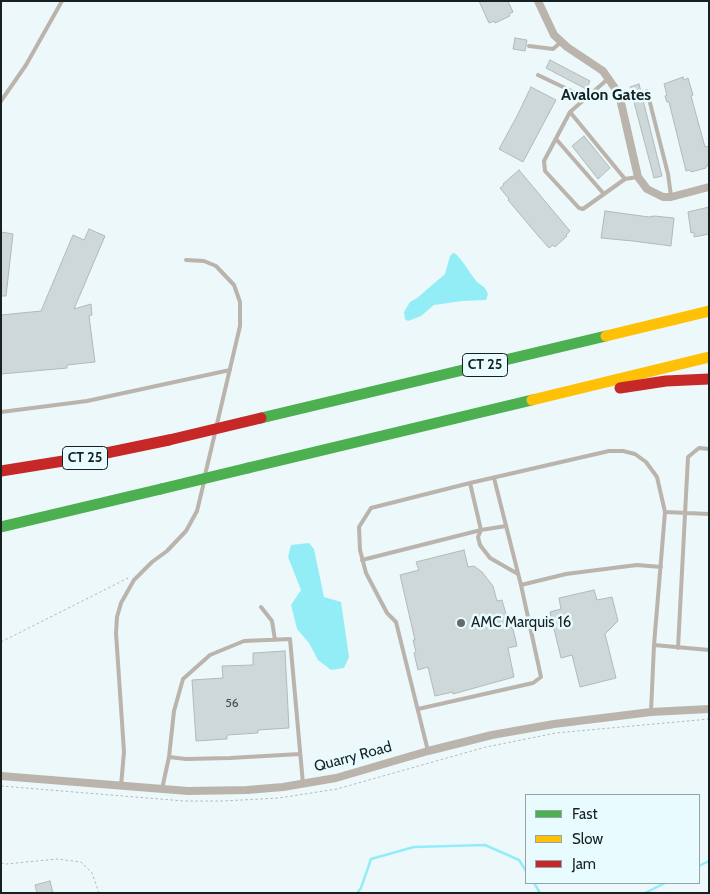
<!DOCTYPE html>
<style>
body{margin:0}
#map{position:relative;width:710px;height:894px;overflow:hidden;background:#edf8fa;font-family:Cabin,sans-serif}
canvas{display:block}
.frame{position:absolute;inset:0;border:2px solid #182021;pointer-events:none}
.legend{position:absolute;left:525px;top:794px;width:175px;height:90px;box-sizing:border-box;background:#e8fcff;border:1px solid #95a4a6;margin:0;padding:6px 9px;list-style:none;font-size:15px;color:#182021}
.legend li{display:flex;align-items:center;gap:10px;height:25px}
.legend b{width:25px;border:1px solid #95a4a6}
</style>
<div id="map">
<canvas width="710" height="894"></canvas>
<div class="frame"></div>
<ul class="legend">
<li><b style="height:6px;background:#4caf50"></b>Fast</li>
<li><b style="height:6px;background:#ffc107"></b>Slow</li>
<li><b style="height:6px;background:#c62828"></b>Jam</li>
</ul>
</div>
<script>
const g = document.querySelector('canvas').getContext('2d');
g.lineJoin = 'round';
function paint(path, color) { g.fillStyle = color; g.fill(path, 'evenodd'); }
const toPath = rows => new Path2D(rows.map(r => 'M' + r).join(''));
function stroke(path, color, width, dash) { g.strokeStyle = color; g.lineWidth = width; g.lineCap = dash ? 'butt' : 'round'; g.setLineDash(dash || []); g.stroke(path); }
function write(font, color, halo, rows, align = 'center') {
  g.font = font + ' Cabin,sans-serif'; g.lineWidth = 5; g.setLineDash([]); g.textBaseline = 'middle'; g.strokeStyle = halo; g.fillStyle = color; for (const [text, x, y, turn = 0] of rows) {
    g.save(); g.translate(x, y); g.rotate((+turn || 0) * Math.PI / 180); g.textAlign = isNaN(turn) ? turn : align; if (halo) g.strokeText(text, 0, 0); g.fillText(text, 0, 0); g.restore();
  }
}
paint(toPath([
 [453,253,456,254,462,261,476,281,485,288,488,294,486,300,462,301,434,305,421,316,408,321,405,319,404,312,410,302,417,298,445,274,450,256],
 [309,543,314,549,324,597,341,602,349,657,344,668,331,670,318,660,309,643,297,629,291,605,301,590,288,557,291,545]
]), '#93edf7');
stroke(toPath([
 [699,866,709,861],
 [534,883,540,893],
 [357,893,361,888,371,859,414,847,485,845,519,860,526,871],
 [645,893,665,883]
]), '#93edf7', 2.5);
const building = toPath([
 [479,1,508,1,513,12,509,14,510,16,495,23,494,21,489,23,479,1],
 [515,38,527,40,525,51,513,49,515,38],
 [550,60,590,81,586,89,546,68,550,60],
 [683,77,684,80,688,78,693,95,691,96,705,147,709,146,709,165,706,166,706,168,691,172,690,170,686,171,669,102,667,102,665,96,667,95,664,84,683,77],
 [639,84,662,176,654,178,630,87,639,84],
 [531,87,556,100,523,162,499,149,517,116,531,87],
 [584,136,610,168,598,179,572,146,584,136],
 [519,170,570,231,566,235,567,236,555,247,553,245,549,248,540,238,508,200,509,199,500,188,504,185,503,184,519,170],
 [709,207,709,234,694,237,694,232,691,233,688,212,709,207],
 [605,211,649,217,654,216,674,218,671,246,633,241,601,238,605,211],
 [89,229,105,236,74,309,91,304,92,315,89,316,95,362,67,365,67,368,1,374,1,315,41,311,73,235,84,240,89,229],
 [1,232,13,234,6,296,1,296,1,232],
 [464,550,468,567,474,566,482,572,493,586,497,601,502,600,507,618,509,617,512,629,513,629,517,646,508,648,514,677,453,694,453,692,435,696,428,667,418,670,414,653,416,652,413,640,415,640,400,575,419,570,416,562,464,550],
 [594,590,597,600,612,597,618,621,605,634,616,678,580,687,572,655,561,658,550,612,561,609,559,598,594,590],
 [285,651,289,728,258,730,258,733,227,735,227,739,196,741,192,680,223,678,222,666,253,665,253,653,285,651],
 [50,881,53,893,37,893,35,885,50,881]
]);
paint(building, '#cfd8d9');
stroke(building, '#b1b9bb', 1);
stroke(toPath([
 [1,642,128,578],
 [1,786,184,801,223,801,279,798,337,789,486,747,556,733,709,719],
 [1,863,6,864,57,859,81,862,92,873,99,893]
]), '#b7b7b4', 1, [2.5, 2.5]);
stroke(toPath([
 [529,46,553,49,561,42],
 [538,75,586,98],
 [609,78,570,112,544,161,545,171,579,208,583,209,625,179,637,177],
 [647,91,668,174,671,196],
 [1,101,26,65,62,1],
 [570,112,625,179],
 [556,139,604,194],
 [186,260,204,261,216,266,234,285,240,302,240,326,217,424],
 [1,412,87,401,230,370],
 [205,475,215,433],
 [470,483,481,530,478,537,480,545,490,558,518,574],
 [665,512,709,514],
 [362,560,481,530,506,526],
 [521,585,566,574,613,568,637,565,661,567],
 [261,607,272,621,275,640],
 [654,645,709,650],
 [678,648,688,457,699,448,709,449],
 [418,709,533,683,541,677,521,585,494,478],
 [428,751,396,622,387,613,366,573,360,550,359,527,371,508,470,483,609,451,623,451,635,454,646,462,657,477,665,512,654,645,651,712],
 [169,757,186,759,230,758,300,754],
 [121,786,124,752,116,633,117,617,121,603,134,580,152,562,167,551,186,531,197,511,204,482],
 [162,789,169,757,174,711,183,679,210,655,244,641,290,639,303,784]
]), '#bab4ac', 4);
stroke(toPath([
 [538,1,554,35,567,47,603,71,619,94,638,177,647,189,663,197,671,197,709,187],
 [1,776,188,791,247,790,283,787,336,778,428,751,492,735,554,724,651,712,709,709]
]), '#bab4ac', 8);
stroke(toPath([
 [261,418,606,336],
 [248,468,532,400],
 [1,527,161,489]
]), '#4caf50', 11);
stroke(toPath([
 [606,336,709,311],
 [532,400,709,357]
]), '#ffc107', 11);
stroke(toPath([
 [620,388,666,381,709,379],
 [1,471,82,458,169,440]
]), '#c62828', 11);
stroke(toPath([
 [161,489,248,468]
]), '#4caf50', 11);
stroke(toPath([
 [169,440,261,418]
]), '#c62828', 11);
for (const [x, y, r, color] of [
 [461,623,5,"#636c6d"]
]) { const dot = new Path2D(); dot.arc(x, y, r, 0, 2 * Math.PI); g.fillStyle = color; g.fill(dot); stroke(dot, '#e8fcff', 2); }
write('12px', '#464e4f', null, [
 ["56",232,703]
]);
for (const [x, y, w] of [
 [485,365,45],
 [85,458,45]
]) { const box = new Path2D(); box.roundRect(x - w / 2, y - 11.5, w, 23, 4); g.fillStyle = '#e8fcff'; g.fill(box); stroke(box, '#182021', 1); }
write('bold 14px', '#182021', null, [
 ["CT 25",485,365],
 ["CT 25",85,458]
]);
write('15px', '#182021', '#e8fcff', [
 ["AMC Marquis 16",471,623]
], 'left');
write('15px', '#182021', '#e8fcff', [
 ["Quarry Road",353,757,-15]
]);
write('bold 16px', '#182021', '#e8fcff', [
 ["Avalon Gates",606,95]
]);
</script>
